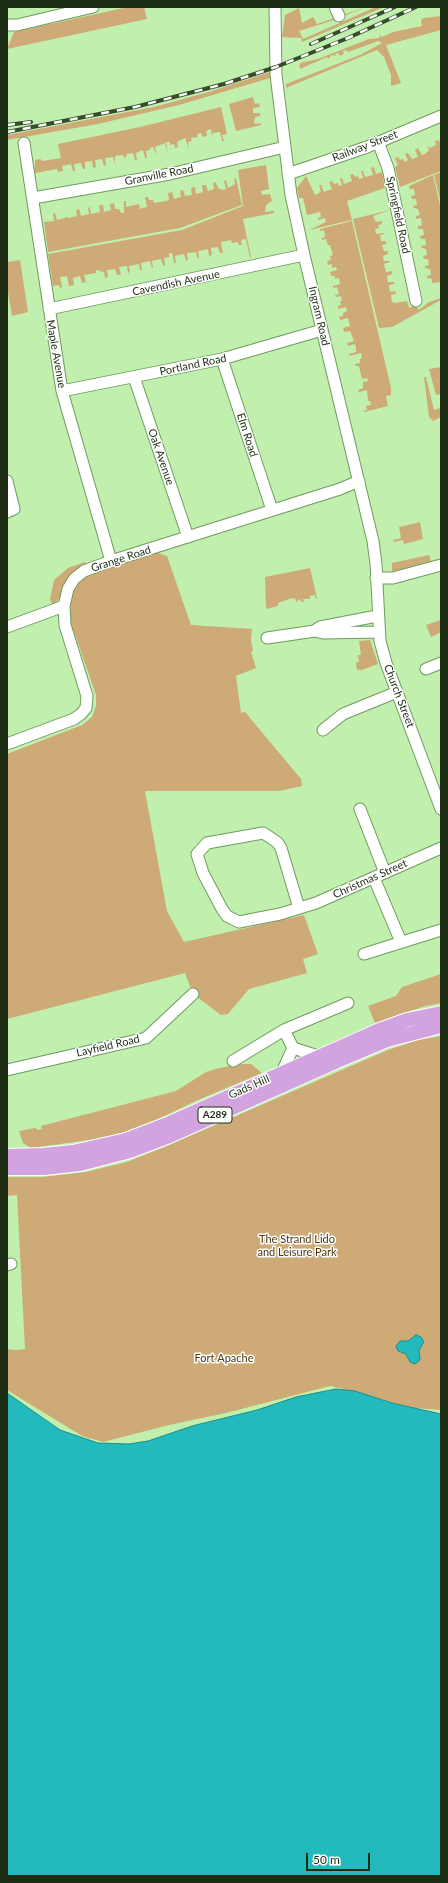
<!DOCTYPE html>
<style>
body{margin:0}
#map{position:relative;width:448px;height:1883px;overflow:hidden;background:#c0efae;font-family:Lato,sans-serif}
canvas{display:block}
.frame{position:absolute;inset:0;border:8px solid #1b2c13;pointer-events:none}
.scale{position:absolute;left:306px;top:1853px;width:64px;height:18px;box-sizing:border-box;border:2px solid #1b2c13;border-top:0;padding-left:5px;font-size:12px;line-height:14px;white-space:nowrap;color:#1b2c13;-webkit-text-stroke:3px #fff;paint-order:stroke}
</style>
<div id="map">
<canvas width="448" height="1883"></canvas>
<div class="frame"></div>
<div class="scale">50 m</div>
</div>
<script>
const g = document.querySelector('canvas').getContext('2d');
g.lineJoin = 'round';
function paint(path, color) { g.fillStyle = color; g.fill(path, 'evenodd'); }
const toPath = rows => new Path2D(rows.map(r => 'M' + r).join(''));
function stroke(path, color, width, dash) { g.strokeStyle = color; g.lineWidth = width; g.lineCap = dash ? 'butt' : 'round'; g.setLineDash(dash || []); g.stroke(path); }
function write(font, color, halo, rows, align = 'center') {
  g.font = font + ' Lato,sans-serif'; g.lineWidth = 3; g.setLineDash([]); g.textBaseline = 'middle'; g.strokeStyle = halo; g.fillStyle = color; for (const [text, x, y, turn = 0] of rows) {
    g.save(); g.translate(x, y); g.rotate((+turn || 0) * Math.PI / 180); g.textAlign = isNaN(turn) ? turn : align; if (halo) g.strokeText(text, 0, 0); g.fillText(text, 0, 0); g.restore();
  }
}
paint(toPath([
 [128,7,144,7,147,19,7,49,14,32],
 [366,7,334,20,299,31,303,39,376,7,384,7,302,42,301,38,282,37,285,15,299,8,302,23,313,17,317,24],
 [441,16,441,30,386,45,401,83,391,86,391,75,384,57,377,50,286,88,286,84,360,55,382,43,378,41,348,52,346,50,343,51,344,54,340,56,338,53,335,54,336,56,332,55,328,59,327,57,302,68,302,69,299,67,300,63,318,59,369,39,379,38,380,35,382,37,393,32,422,26,421,20,424,18],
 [270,72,270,78,179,105,98,124,7,140,7,135,154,107,212,91],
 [253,97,255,104,259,103,260,107,253,108,253,113,260,113,260,116,255,117,254,124,261,123,261,125,236,131,229,104],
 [221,107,227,134,222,135,224,141,222,141,220,132,213,133,212,136,211,129,206,131,207,136,203,137,201,133,197,134,198,137,191,138,192,141,188,142,189,149,185,138,177,142,178,147,175,148,174,144,170,145,170,142,166,142,168,154,165,143,155,147,157,156,153,147,150,148,150,150,146,151,147,158,145,158,143,150,136,153,137,160,135,160,133,153,127,154,126,157,124,158,123,155,115,156,115,164,113,157,105,158,106,165,104,166,102,159,95,160,96,167,93,168,92,161,85,162,85,169,83,169,81,163,74,164,75,171,73,171,71,164,62,166,63,171,58,172,57,169,35,173,35,160,40,159,43,161,61,158,58,144,140,127],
 [438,140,441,143,441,171,400,187,395,167,398,165,395,158,398,157,400,160,403,159,405,162,408,160,405,154,408,153,412,159,418,157,415,150,418,148,422,155,425,154,429,150,427,145,430,148,436,145,435,141],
 [266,165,269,189,261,191,262,195,270,194,272,201,266,205,265,212,274,211,274,213,243,219,251,257,250,258,246,239,241,240,242,245,239,245,238,242,232,243,231,240,221,242,223,253,220,253,218,247,211,248,212,255,209,256,208,249,204,250,198,251,199,258,197,258,196,252,187,253,188,260,186,261,184,254,175,256,176,263,174,263,172,253,169,253,169,257,164,258,165,265,163,266,161,259,152,261,153,268,152,268,150,261,141,263,142,270,140,270,139,264,129,266,130,272,128,273,127,266,119,267,121,275,117,275,115,269,107,270,108,277,105,278,104,272,96,270,96,273,84,275,86,282,82,283,80,276,73,278,74,285,69,286,67,276,60,277,62,287,60,288,59,285,53,286,48,254,182,230,243,206,238,170],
 [374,167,376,174,382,172,385,188,347,201,352,220,309,230,326,222,325,218,318,220,318,218,321,217,320,212,307,215,303,198,299,198,297,188,306,176,315,195,321,192,319,185,321,185,324,192,329,190,332,189,329,182,332,181,334,184,338,183,339,186,342,185,340,179,342,178,344,184,352,181,350,175,353,174,355,177,358,176,359,179,363,178,361,171,363,171,365,177,373,175,371,168],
 [441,172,441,204,434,175],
 [433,175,441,210,441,282,432,283,432,279,427,278,427,276,431,275,430,269,425,268,425,266,429,265,428,259,424,259,423,256,427,255,426,249,422,248,421,246,426,245,425,239,421,239,420,236,424,235,423,229,418,229,418,226,422,225,421,218,416,219,416,216,420,215,418,209,414,208,413,206,417,205,416,199,412,199,411,196,415,195,414,189,410,189,409,186],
 [236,178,242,205,180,228,48,252,44,222,54,221,53,214,55,213,57,220,68,217,68,218,77,216,76,210,79,209,81,216,89,214,88,208,90,207,91,214,100,212,99,205,103,205,104,212,111,210,110,204,114,203,115,209,119,209,121,213,124,213,124,201,126,201,126,207,139,204,140,209,143,208,147,207,145,197,148,197,149,200,153,200,154,203,166,201,169,200,168,193,172,192,174,199,177,198,181,197,180,191,183,190,185,196,192,195,191,188,195,187,196,194,203,192,202,185,206,185,208,191,214,189,213,183,215,182,219,189,222,189,222,190,226,189,224,181,226,180,228,188,235,184,234,179],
 [390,210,373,216,376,222,382,221,382,224,378,225,379,228,375,229,376,234,384,233,384,234,380,235,381,241,386,241,386,244,382,245,384,251,388,251,388,254,383,256,384,261,390,261,390,262,384,264,386,272,392,271,392,274,387,276,388,282,394,282,394,284,389,285,390,292,395,291,396,294,391,295,392,302,395,303,407,301,409,308,416,306,419,310,429,302,441,298,441,300,392,327,379,328,353,219],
 [352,221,391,388,391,395,386,396,388,406,364,412,363,411,367,410,366,406,371,405,370,401,368,401,367,390,359,392,358,390,363,388,363,382,368,381,367,378,362,379,359,366,356,366,355,364,360,363,360,359,362,358,361,353,349,356,349,354,356,352,356,348,355,344,348,346,347,343,354,341,350,331,344,332,343,328,350,326,348,318,340,320,339,317,343,316,343,313,347,311,346,307,338,309,338,306,341,305,340,301,342,301,341,296,336,297,335,295,339,294,337,287,333,288,333,286,340,284,339,278,335,279,335,276,331,276,330,272,337,270,336,267,332,268,332,264,328,265,327,261,331,260,330,256,333,255,330,245,328,245,326,239,322,240,322,238,325,237,324,230,320,231,320,229],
 [20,260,28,312,12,316,7,286,7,262],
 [441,367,441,394,436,395,429,369],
 [424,377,426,377,434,410,441,408,441,417,433,421,429,417],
 [420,522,423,539,404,544,403,540,394,542,393,540,401,538,399,527],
 [155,552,167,556,191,625,252,629,251,640,253,651,251,652,256,668,236,676,241,713,245,712,301,779,302,786,279,791,145,791,167,911,184,942,304,915,318,954,303,959,307,973,249,989,228,1014,221,1015,193,994,185,973,7,1019,7,754,82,725,92,717,96,706,96,695,76,637,70,625,69,605,72,594,77,583,95,571],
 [429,555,431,561,392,572,392,563],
 [85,562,86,564,75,571,68,579,59,599,53,605,50,600,54,580,68,568],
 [310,568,317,598,316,599,315,595,310,596,310,599,303,599,304,602,301,602,300,599,296,602,295,598,289,599,278,603,278,606,266,609,265,577],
 [441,620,441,632,431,637,426,625],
 [370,640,378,664,359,671,361,669,357,670,356,662,359,662,358,655,361,655,359,641],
 [441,974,441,1003,422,1007,375,1023,368,1006,396,996,402,987],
 [441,1036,441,1410,416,1408,441,1414,334,1646,7,1393,60,1430,98,1443,129,1444,148,1441,192,1426,257,1410,296,1397,318,1392,344,1389,330,1386,226,1413,169,1425,103,1442,82,1436,7,1390,7,1349,16,1350,25,1349,17,1195,7,1196,7,1177,42,1177,86,1172,127,1162,169,1145,388,1050,418,1040],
 [241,1064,251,1064,262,1073,198,1100,156,1120,125,1132,104,1138,31,1148,23,1143,19,1131,35,1128,38,1130,42,1129,41,1126,176,1091,206,1072,219,1068]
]), '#ceab76');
const water = toPath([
 [416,1335,421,1337,424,1342,419,1350,420,1360,415,1364,410,1362,406,1354,398,1351,396,1346,400,1341,408,1341,416,1335],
 [336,1389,355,1391,392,1403,441,1414,441,1876,7,1876,7,1393,60,1430,98,1443,129,1444,148,1441,192,1426,257,1410,296,1397,336,1389]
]);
paint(water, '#22babd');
stroke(water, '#208f8a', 1);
const minor = toPath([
 [275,7,276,75,291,195,304,255,373,541,376,564,380,641,386,663,441,809],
 [335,7,339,16],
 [7,25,17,25,93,7],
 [378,142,388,168,416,301],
 [24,143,62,391,111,561],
 [288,174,367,147,441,116],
 [33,198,170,174,285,147],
 [49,309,304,255],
 [222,359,272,510],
 [134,377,188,537],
 [62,391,222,359,322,330],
 [7,481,14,509,7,512],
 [376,578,393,578,441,565],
 [7,627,64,606],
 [317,629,320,627,377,616],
 [267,638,315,631,323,633,378,632],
 [426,669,441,663],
 [323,730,343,714,397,692],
 [7,744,74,719,81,714,86,708,87,696,65,625,64,606,68,589,74,579,84,571,111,561,340,489,359,481],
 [360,809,385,873],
 [374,878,401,942],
 [299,908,281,848,278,843,268,836,263,833,207,843,197,854,203,873,222,909,227,916,239,922,280,914,316,903,441,848],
 [364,954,441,930],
 [284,1030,293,1048,318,1056],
 [233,1061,284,1030,348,1003],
 [7,1070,146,1038,193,994],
 [282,1072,293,1048],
 [7,1265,11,1264]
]);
const major = toPath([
 [7,1156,43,1155,73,1152,126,1140,170,1123,382,1029,407,1020,441,1013],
 [7,1168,44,1168,80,1164,130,1151,167,1137,337,1061,387,1040,441,1026]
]);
stroke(minor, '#709a5e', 13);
stroke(major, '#fff', 16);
stroke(minor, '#fff', 11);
stroke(major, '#d1a4e0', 14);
const rail = toPath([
 [311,44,395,7],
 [7,125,31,122],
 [7,132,135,107,224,84,276,67,348,38,416,7]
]);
stroke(rail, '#364c2c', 4);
stroke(rail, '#fff', 2.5, [8]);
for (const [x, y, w] of [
 [215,1115,34]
]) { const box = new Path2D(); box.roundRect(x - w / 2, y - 8, w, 16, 3); g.fillStyle = '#fff'; g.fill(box); stroke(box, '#1b2c13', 1); }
write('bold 10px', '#1b2c13', null, [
 ["A289",215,1115]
]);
write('11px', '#1b2c13', '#fff', [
 ["Railway Street",365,146,-21],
 ["Granville Road",159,175,-11],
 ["Springfield Road",398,215,78],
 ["Cavendish Avenue",176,283,-12],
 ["Ingram Road",319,316,77],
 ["Maple Avenue",56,354,80],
 ["Portland Road",193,365,-12],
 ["Elm Road",247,435,72],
 ["Oak Avenue",161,457,71],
 ["Grange Road",121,559,-18],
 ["Church Street",399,696,69],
 ["Christmas Street",370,879,-24],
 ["Layfield Road",108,1046,-13],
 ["Gads Hill",249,1087,-24]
]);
write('11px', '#4d3714', '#fff', [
 ["The Strand Lido",297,1239],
 ["and Leisure Park",297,1252],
 ["Fort Apache",224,1358]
]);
</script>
